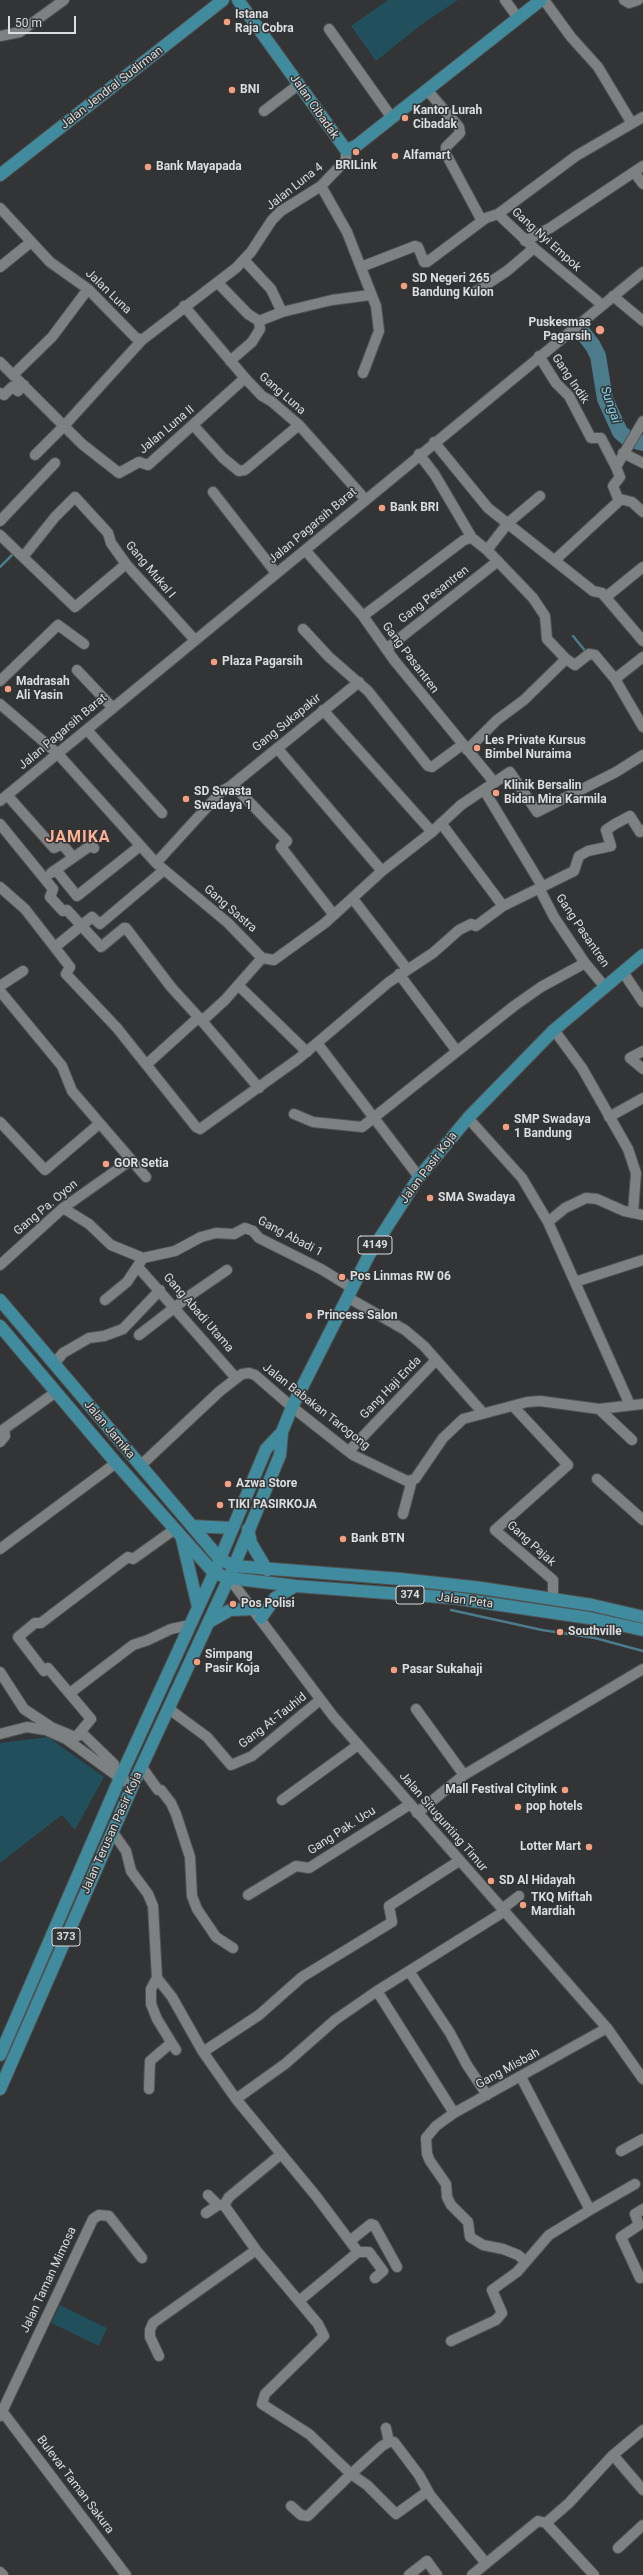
<!DOCTYPE html>
<style>
body{margin:0}
#map{position:relative;width:643px;height:2575px;overflow:hidden;background:#323435;font-family:Roboto,sans-serif}
canvas{display:block}
.scale{position:absolute;left:8px;top:16px;width:68px;height:18px;box-sizing:border-box;border:2px solid #dbddde;border-top:0;padding-left:5px;font-size:12px;line-height:14px;white-space:nowrap;color:#dbddde;-webkit-text-stroke:3px #323435;paint-order:stroke}
</style>
<div id="map">
<canvas width="643" height="2575"></canvas>
<div class="scale">50 m</div>
</div>
<script>
const g = document.querySelector('canvas').getContext('2d');
g.lineJoin = 'round';
function paint(path, color) { g.fillStyle = color; g.fill(path, 'evenodd'); }
const toPath = rows => new Path2D(rows.map(r => 'M' + r).join(''));
function stroke(path, color, width, dash) { g.strokeStyle = color; g.lineWidth = width; g.lineCap = dash ? 'butt' : 'round'; g.setLineDash(dash || []); g.stroke(path); }
function write(font, color, halo, rows, align = 'center') {
  g.font = font + ' Roboto,sans-serif'; g.lineWidth = 3; g.setLineDash([]); g.textBaseline = 'middle'; g.strokeStyle = halo; g.fillStyle = color; for (const [text, x, y, turn = 0] of rows) {
    g.save(); g.translate(x, y); g.rotate((+turn || 0) * Math.PI / 180); g.textAlign = isNaN(turn) ? turn : align; if (halo) g.strokeText(text, 0, 0); g.fillText(text, 0, 0); g.restore();
  }
}
paint(toPath([
 [388,0,458,0,421,25,376,61,351,26],
 [48,1737,104,1777,75,1830,62,1815,0,1863,0,1743],
 [60,2305,107,2328,99,2346,51,2323]
]), '#224f5c');
stroke(toPath([
 [0,567,14,553],
 [573,636,587,653],
 [451,1610,542,1630,595,1638,643,1651]
]), '#4c7c8b', 2.5);
stroke(toPath([
 [583,333,593,346,598,356,605,399,620,432,628,439,643,443]
]), '#4c7c8b', 16);
const minor = toPath([
 [505,0,518,18],
 [544,0,571,37,598,67,631,122],
 [624,0,629,3,638,0],
 [329,29,392,118],
 [0,36,20,32,64,0],
 [427,90,459,127,460,133,446,147,446,154,482,221],
 [264,111,298,85],
 [634,172,643,184],
 [321,186,347,232,376,306,379,331,363,373],
 [0,208,50,262,88,289,135,337,142,340,236,268,251,252,272,220,281,211,321,186,346,160,346,150],
 [498,214,534,248,601,304],
 [525,241,550,228,643,166],
 [244,260,271,289,282,312,332,300,370,295],
 [0,267,31,242],
 [361,267,415,246,418,247,424,262,427,262,486,218,498,214,576,156,643,117],
 [218,283,248,314,259,321,282,312],
 [475,292,507,271,534,248],
 [613,296,643,321],
 [184,306,245,378,262,396,271,401,299,425,365,499],
 [539,356,556,383,569,396,591,438,601,438,616,467,643,421],
 [230,361,252,342,260,329,259,321],
 [0,362,82,444,119,473,139,462,148,465,245,378],
 [13,375,52,337,88,289],
 [0,393,4,395,12,387,18,391,24,385],
 [194,426,223,458,239,471,245,470,299,425],
 [434,442,488,508,593,591,602,593,643,641],
 [623,453,643,463],
 [419,454,435,475,472,538,487,550,533,598,545,616,547,639,566,659,575,665,589,654,595,655,615,679,643,727],
 [35,455,64,426,142,340],
 [213,492,276,573],
 [620,499,632,502,643,512],
 [0,521,55,463],
 [0,535,75,607,126,564],
 [305,550,363,616,394,660,494,782],
 [487,550,508,523,540,496],
 [23,557,55,517,75,497,108,533,111,543,126,564,194,639],
 [555,560,619,501,613,486,620,477,616,467],
 [606,597,643,567],
 [363,616,464,540,472,538],
 [303,629,329,657,368,691,428,766,432,767,462,745],
 [386,649,498,561],
 [77,670,112,707],
 [615,679,643,657],
 [0,681,58,625,84,644],
 [0,704,58,754,156,863,228,923,262,958],
 [323,710,432,832],
 [87,730,162,813],
 [277,748,382,871],
 [467,750,497,720,524,700,566,659],
 [232,785,359,682],
 [484,790,542,886],
 [7,795,54,848,62,844,73,857],
 [0,801,643,272],
 [441,823,503,906],
 [0,824,53,889,50,897,63,911,67,910,101,947,124,928,126,928,171,987,202,1021],
 [156,863,209,805,222,791,233,785,287,841,281,847,334,915],
 [56,870,77,896,140,846],
 [51,873,90,846,94,848],
 [0,887,25,909,70,967,66,974,117,1028,196,1127,200,1129,298,1059,389,982,433,953,459,930,471,924,476,926,503,906,574,871,579,856,588,851,611,846,606,830,615,824,630,816,640,832,643,830],
 [539,888,554,917,585,963,605,987],
 [353,899,407,969],
 [55,947,92,917,100,924,164,870],
 [262,958,274,960,325,923,382,871,432,832,461,805,510,772,537,812,616,772,643,755],
 [623,972,643,1002],
 [399,974,456,1050],
 [0,986,23,971],
 [239,986,307,1052],
 [0,991,62,1066,72,1091,146,1177],
 [554,1030,582,1068,628,1149,636,1173,633,1213],
 [317,1043,419,1177],
 [643,1051,630,1058,643,1069],
 [147,1064,199,1017],
 [259,1088,202,1021,225,1000,262,958],
 [294,1114,313,1122,362,1127,514,1006,541,987,585,963],
 [609,1117,643,1098],
 [468,1118,522,1178,548,1222,630,1405],
 [0,1122,45,1170,99,1124],
 [63,1208,89,1224,111,1245,143,1258,175,1251,201,1237,216,1233,234,1234,245,1228,253,1231,259,1238,321,1269,352,1288],
 [548,1222,565,1208,586,1198,597,1199,624,1211,643,1215],
 [0,1265,63,1208,131,1160],
 [138,1267,236,1378],
 [575,1282,643,1260],
 [347,1297,405,1330,424,1346,483,1413],
 [105,1300,127,1282,141,1261],
 [139,1335,192,1294,227,1270],
 [54,1364,63,1353,89,1338,104,1336,123,1329,160,1290],
 [513,1406,568,1465,495,1530,553,1580,553,1600],
 [599,1409,632,1440],
 [0,1442,5,1436,4,1429,56,1392],
 [349,1451,436,1360],
 [140,1466,220,1391,242,1374,249,1373,255,1375,292,1407,353,1455,407,1481,415,1479,443,1438,463,1419,527,1402,540,1401,599,1409,643,1404],
 [597,1479,643,1520],
 [403,1514,412,1480],
 [0,1549,116,1463],
 [229,1578,333,1716,607,2028,643,2079],
 [0,1672,24,1709,51,1727,75,1737,83,1734,114,1764,117,1776],
 [70,1693,133,1645,148,1640,171,1629,190,1625],
 [169,1709,207,1737,231,1765,252,1756,320,1700],
 [416,1709,464,1775,417,1813],
 [0,1734,27,1727,46,1730,66,1739,120,1778,133,1785],
 [76,1737,91,1719,48,1668,44,1671,18,1637,35,1623,41,1623,54,1613,128,1557,133,1559,175,1529],
 [141,1766,158,1790,161,1790,171,1803,176,1814,190,1857,192,1896,197,1909,216,1937,233,1948],
 [464,1775,643,1669],
 [282,1800,358,1745],
 [112,1831,126,1851,131,1871,148,1894,153,1906,157,1978,172,1997,203,2052,236,2099,316,2196,358,2252,299,2301],
 [248,1895,296,1866,309,1868,409,1805],
 [502,1909,519,1896],
 [409,1971,450,2033,467,2065,487,2095],
 [157,1978,151,1989,151,2004,157,2019,176,2050],
 [377,1991,454,2113],
 [203,2052,259,2015,302,1977,392,1922,389,1906,459,1861],
 [149,2089,150,2061,171,2043],
 [236,2099,285,2064,335,2020,377,1991,505,1911],
 [621,2151,643,2139],
 [280,2155,229,2197,224,2205,256,2250,318,2324,324,2336,265,2394,262,2404,309,2434,351,2474,382,2446,389,2442,394,2442,419,2475,430,2495,485,2562],
 [208,2195,218,2205,224,2205],
 [643,2209,635,2214,639,2225,621,2237,640,2278,643,2277],
 [590,2210,635,2184],
 [206,2213,218,2205],
 [350,2241,371,2224,374,2225,397,2267],
 [358,2252,369,2252,383,2271,375,2278],
 [525,2261,518,2255,503,2249,483,2245,470,2237,468,2222,451,2205,447,2197,446,2184,430,2161,427,2154,426,2138,436,2126,454,2113,607,2028],
 [451,2341,496,2320,502,2313,492,2290,517,2272,549,2235,590,2210,521,2077],
 [159,2356,150,2337,150,2330,153,2323,256,2250],
 [2,2411,126,2575],
 [0,2416,93,2219,99,2215,109,2216,142,2258],
 [386,2428,389,2442],
 [613,2455,643,2490],
 [291,2506,301,2515,308,2516,351,2474,367,2485,396,2514,428,2491],
 [546,2523,594,2575],
 [618,2548,643,2525],
 [0,2572,3,2575],
 [409,2575,427,2561,437,2575],
 [472,2575,538,2521,546,2523,569,2503,613,2455,643,2430]
]);
const major = toPath([
 [238,0,346,150,356,146,541,0],
 [0,175,223,0],
 [0,1300,220,1559,234,1566,401,1579,481,1588,592,1605,643,1617],
 [0,1326,116,1463,214,1573,229,1578,296,1586,453,1598,589,1618,643,1630],
 [192,1526,232,1528],
 [248,1529,251,1543,267,1570],
 [182,1539,198,1607],
 [261,1618,275,1598,295,1586],
 [209,1622,230,1610,254,1609],
 [0,2055,120,1778,214,1573,266,1449,282,1432],
 [0,2089,133,1785,229,1578,280,1455,282,1432,292,1407,369,1255,419,1177,468,1118,554,1030,643,955]
]);
stroke(minor, '#4f5253', 12);
stroke(major, '#4f5253', 14);
stroke(minor, '#7e8182', 10);
stroke(major, '#408c9e', 12);
for (const [x, y, r, color] of [
 [227,22,4,"#f3a082"],
 [232,90,4,"#f3a082"],
 [405,118,4,"#f3a082"],
 [356,152,4,"#f3a082"],
 [395,156,4,"#f3a082"],
 [148,167,4,"#f3a082"],
 [404,286,4,"#f3a082"],
 [600,330,5,"#f3a082"],
 [382,508,4,"#f3a082"],
 [214,662,4,"#f3a082"],
 [8,689,4,"#f3a082"],
 [477,748,4,"#f3a082"],
 [496,793,4,"#f3a082"],
 [186,799,4,"#f3a082"],
 [506,1127,4,"#f3a082"],
 [106,1164,4,"#f3a082"],
 [430,1198,4,"#f3a082"],
 [342,1277,4,"#f3a082"],
 [309,1316,4,"#f3a082"],
 [228,1484,4,"#f3a082"],
 [220,1505,4,"#f3a082"],
 [343,1539,4,"#f3a082"],
 [233,1604,4,"#f3a082"],
 [560,1632,4,"#f3a082"],
 [197,1662,4,"#f3a082"],
 [394,1670,4,"#f3a082"],
 [565,1790,4,"#f3a082"],
 [518,1807,4,"#f3a082"],
 [589,1847,4,"#f3a082"],
 [491,1881,4,"#f3a082"],
 [523,1905,4,"#f3a082"]
]) { const dot = new Path2D(); dot.arc(x, y, r, 0, 2 * Math.PI); g.fillStyle = color; g.fill(dot); stroke(dot, '#323435', 1.5); }
for (const [x, y, w] of [
 [375,1245,34],
 [410,1595,28],
 [66,1937,28]
]) { const box = new Path2D(); box.roundRect(x - w / 2, y - 9, w, 18, 3); g.fillStyle = '#323435'; g.fill(box); stroke(box, '#dbddde', 1); }
write('bold 11px', '#dbddde', null, [
 ["4149",375,1245],
 ["374",410,1595],
 ["373",66,1937]
]);
write('bold 12px', '#dbddde', '#323435', [
 ["Istana",235,15],
 ["Raja Cobra",235,29],
 ["BNI",240,90],
 ["Kantor Lurah",413,111],
 ["Cibadak",413,125],
 ["Alfamart",403,156],
 ["BRILink",356,166,"center"],
 ["Bank Mayapada",156,167],
 ["SD Negeri 265",412,279],
 ["Bandung Kulon",412,293],
 ["Puskesmas",591,323,"right"],
 ["Pagarsih",591,337,"right"],
 ["Bank BRI",390,508],
 ["Plaza Pagarsih",222,662],
 ["Madrasah",16,682],
 ["Ali Yasin",16,696],
 ["Les Private Kursus",485,741],
 ["Bimbel Nuraima",485,755],
 ["Klinik Bersalin",504,786],
 ["Bidan Mira Karmila",504,800],
 ["SD Swasta",194,792],
 ["Swadaya 1",194,806],
 ["SMP Swadaya",514,1120],
 ["1 Bandung",514,1134],
 ["GOR Setia",114,1164],
 ["SMA Swadaya",438,1198],
 ["Pos Linmas RW 06",350,1277],
 ["Princess Salon",317,1316],
 ["Azwa Store",236,1484],
 ["TIKI PASIRKOJA",228,1505],
 ["Bank BTN",351,1539],
 ["Pos Polisi",241,1604],
 ["Southville",568,1632],
 ["Simpang",205,1655],
 ["Pasir Koja",205,1669],
 ["Pasar Sukahaji",402,1670],
 ["Mall Festival Citylink",557,1790,"right"],
 ["pop hotels",526,1807],
 ["Lotter Mart",581,1847,"right"],
 ["SD Al Hidayah",499,1881],
 ["TKQ Miftah",531,1898],
 ["Mardiah",531,1912]
], 'left');
write('12px', '#dbddde', '#323435', [
 ["Jalan Jendral Sudirman",112,88,-38],
 ["Jalan Cibadak",314,107,55],
 ["Jalan Luna 4",295,187,-38],
 ["Gang Nyi Empok",546,240,42],
 ["Jalan Luna",108,292,44],
 ["Gang Indik",570,379,56],
 ["Gang Luna",282,394,41],
 ["Jalan Luna II",167,430,-40],
 ["Jalan Pagarsih Barat",313,526,-40],
 ["Gang Mukal I",150,570,50],
 ["Gang Pesantren",434,595,-38],
 ["Gang Pasantren",410,658,53],
 ["Gang Sukapakir",287,723,-39],
 ["Jalan Pagarsih Barat",63,732,-40],
 ["Gang Sastra",230,909,41],
 ["Gang Pasantren",582,931,56],
 ["Jalan Pasir Koja",429,1168,-53],
 ["Gang Pa. Oyon",46,1208,-40],
 ["Gang Abadi 1",290,1237,28],
 ["Gang Abadi Utama",198,1313,49],
 ["Gang Haji Enda",391,1388,-46],
 ["Jalan Babakan Tarogong",316,1407,38],
 ["Jalan Jamika",109,1430,50],
 ["Gang Pajak",531,1544,42],
 ["Jalan Peta",465,1601,7],
 ["Gang At-Tauhid",273,1721,-38],
 ["Jalan Situgunting Timur",443,1822,49],
 ["Gang Pak. Ucu",342,1831,-33],
 ["Jalan Terusan Pasir Koja",112,1833,-66],
 ["Gang Misbah",508,2069,-29],
 ["Jalan Taman Mimosa",49,2280,-65],
 ["Bulevar Taman Sakura",75,2485,53]
]);
write('italic 13px', '#80d1eb', '#323435', [
 ["Sungai",610,405,71]
]);
g.letterSpacing = '1px';
write('bold 16px', '#feb094', '#323435', [
 ["JAMIKA",78,838]
]);
g.letterSpacing = '0px';
</script>
